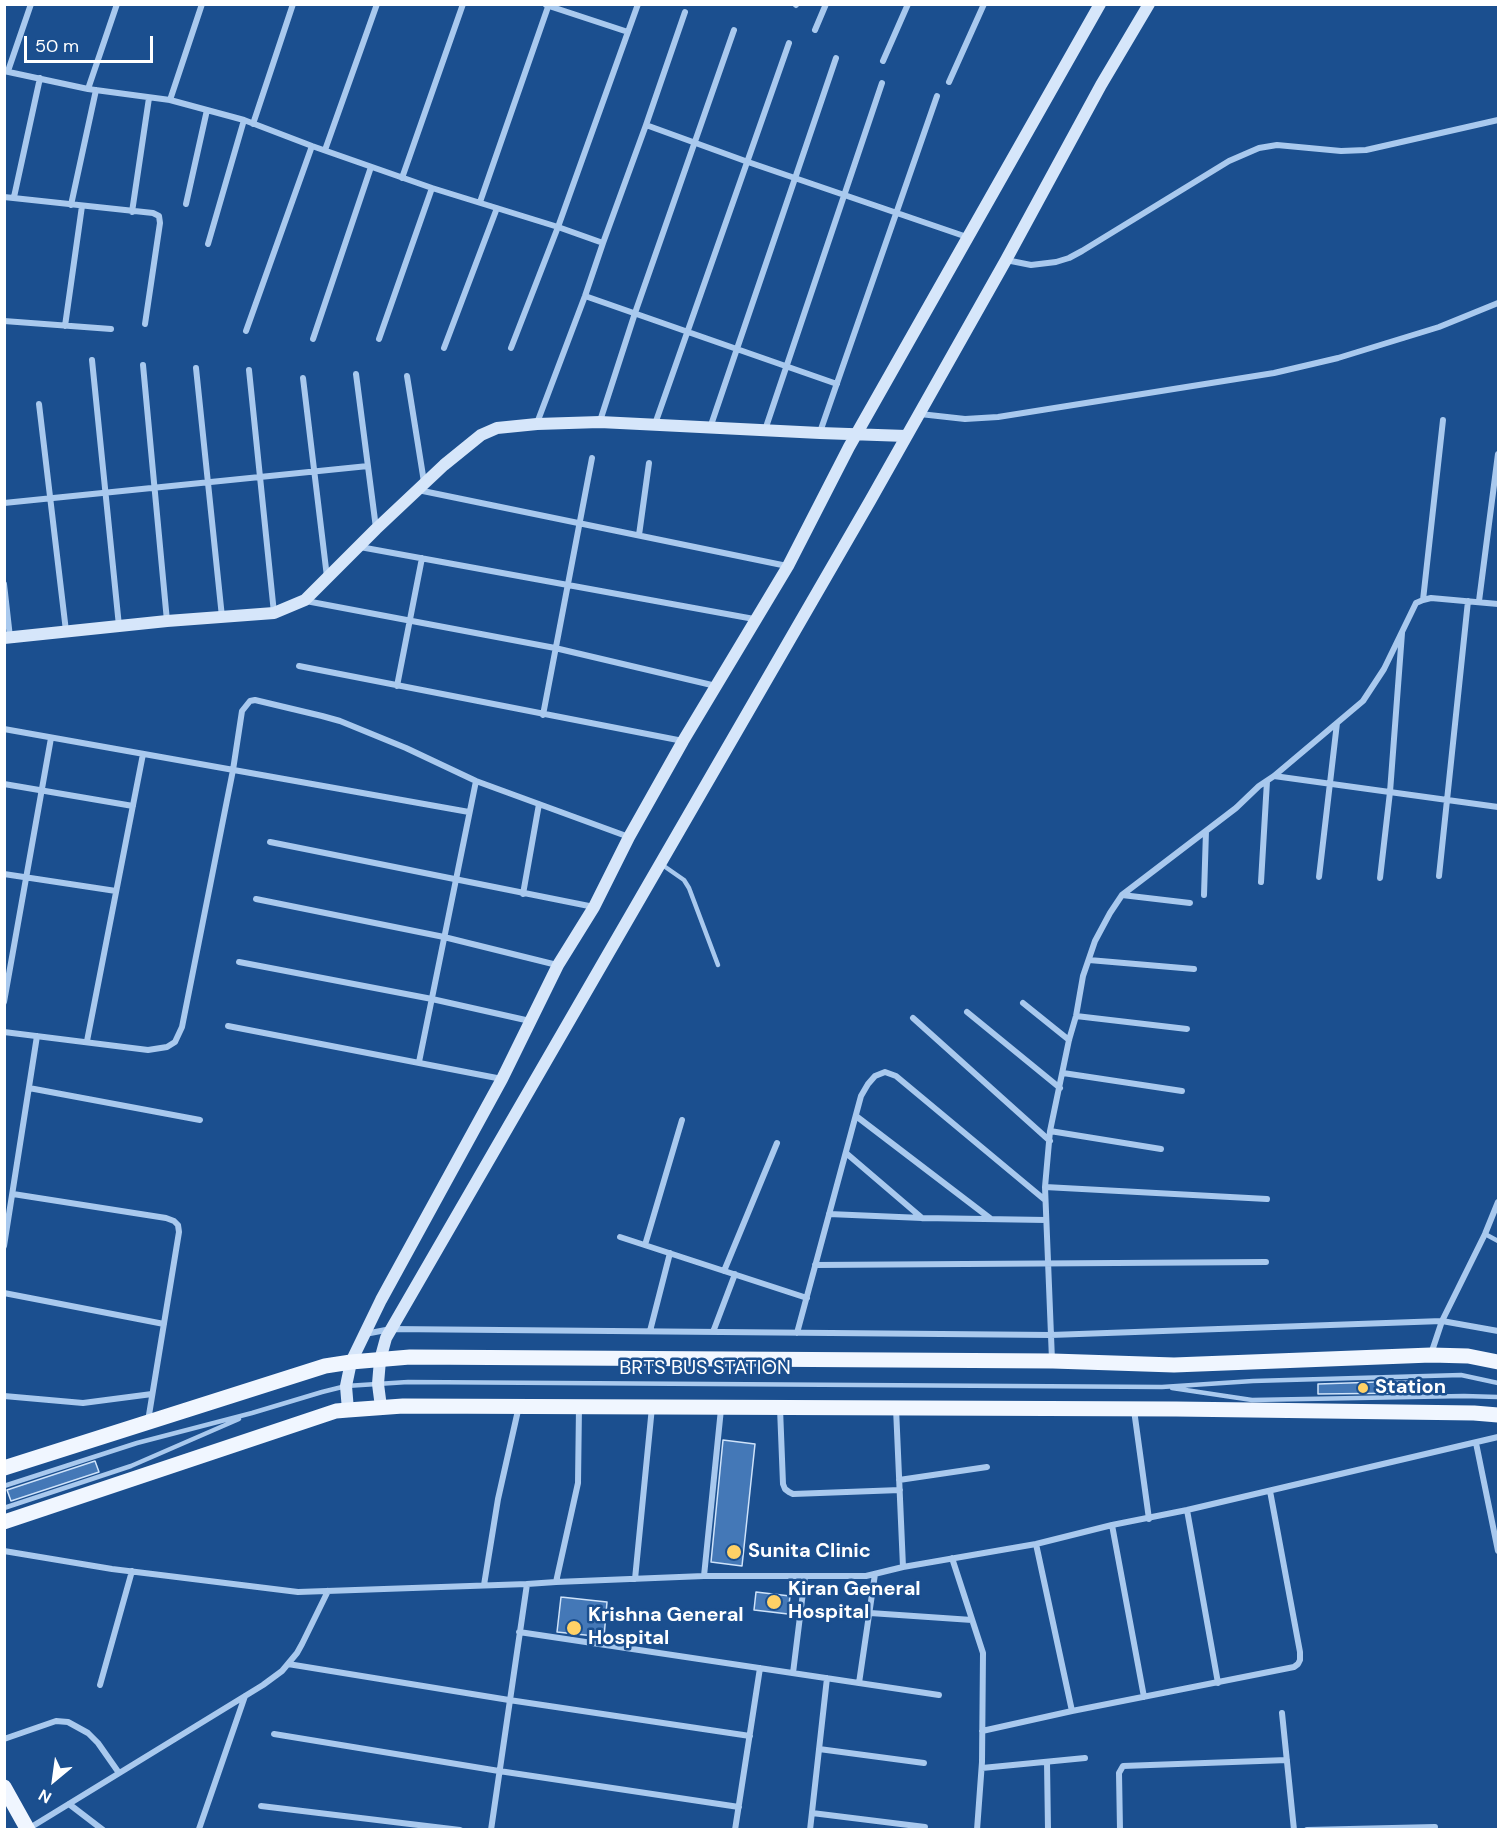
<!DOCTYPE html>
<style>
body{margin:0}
#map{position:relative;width:1503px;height:1834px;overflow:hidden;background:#1b4f8f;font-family:"DM Sans",sans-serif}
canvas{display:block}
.frame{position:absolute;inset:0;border:6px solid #fff;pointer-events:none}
.north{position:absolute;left:24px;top:1750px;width:60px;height:60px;-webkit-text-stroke:4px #1b4f8f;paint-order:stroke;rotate:209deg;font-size:16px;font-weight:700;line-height:24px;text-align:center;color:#fff}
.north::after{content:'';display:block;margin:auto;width:21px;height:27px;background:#fff;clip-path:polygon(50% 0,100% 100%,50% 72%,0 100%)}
.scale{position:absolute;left:24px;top:36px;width:129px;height:27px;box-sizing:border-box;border:3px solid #fff;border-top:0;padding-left:8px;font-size:18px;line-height:21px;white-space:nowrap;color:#fff;-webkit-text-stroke:4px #1b4f8f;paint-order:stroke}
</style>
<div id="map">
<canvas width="1503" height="1834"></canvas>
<div class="frame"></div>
<div class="north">N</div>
<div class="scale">50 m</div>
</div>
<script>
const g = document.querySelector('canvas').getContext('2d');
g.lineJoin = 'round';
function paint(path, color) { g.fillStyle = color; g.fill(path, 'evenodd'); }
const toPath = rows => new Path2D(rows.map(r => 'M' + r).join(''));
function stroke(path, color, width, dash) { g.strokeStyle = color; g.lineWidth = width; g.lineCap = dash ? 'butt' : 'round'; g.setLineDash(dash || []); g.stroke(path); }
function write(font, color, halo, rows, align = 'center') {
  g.font = font + ' "DM Sans",sans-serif'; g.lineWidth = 5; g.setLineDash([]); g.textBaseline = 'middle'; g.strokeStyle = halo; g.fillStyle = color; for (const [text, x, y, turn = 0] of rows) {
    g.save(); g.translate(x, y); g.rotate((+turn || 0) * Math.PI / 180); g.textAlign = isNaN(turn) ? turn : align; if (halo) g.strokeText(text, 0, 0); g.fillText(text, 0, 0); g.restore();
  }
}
const building = toPath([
 [1408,1381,1409,1393,1318,1394,1318,1384,1408,1381],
 [723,1440,755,1444,742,1566,711,1562,723,1440],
 [95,1461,99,1472,11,1501,7,1490,95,1461],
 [756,1592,790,1596,788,1614,754,1610,756,1592],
 [561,1597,607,1602,604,1637,557,1632,561,1597]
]);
paint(building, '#4478b7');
stroke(building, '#cfe3fa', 1.5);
stroke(toPath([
 [661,864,684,880,689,888,718,965],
 [1485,1234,1498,1241],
 [1172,1388,1252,1400,1464,1396,1498,1397],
 [4,1486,137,1443,252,1413,322,1392,346,1386,408,1382,1162,1387,1253,1381,1461,1375,1498,1383],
 [4,1508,131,1466,239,1419]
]), '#a9c9ee', 4.5);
stroke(toPath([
 [795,4,796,5],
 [546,5,628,32],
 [815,30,826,4],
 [883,61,908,4],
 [4,71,88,89,170,100,244,120,312,146,432,188,558,227,603,243,585,296,537,423],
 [8,71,31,4],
 [949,82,984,4],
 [88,89,117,4],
 [170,100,202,4],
 [253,124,293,4],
 [646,125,685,12],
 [325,150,377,4],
 [402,178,463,4],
 [4,197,153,213,159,216,160,223,145,324],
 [14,197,40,78],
 [480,202,549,4],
 [186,204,207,110],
 [71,205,96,90],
 [132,212,149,98],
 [603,243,646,125,748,162,967,237],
 [208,244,244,120],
 [1006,260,1031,265,1056,262,1069,258,1082,251,1229,161,1259,148,1277,145,1341,151,1366,150,1498,120],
 [585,296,837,384],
 [4,321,111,329],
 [65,326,82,206],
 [246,331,312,146],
 [313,339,371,167],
 [379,339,432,188],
 [444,348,497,208],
 [511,348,558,227,638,4],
 [92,360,119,626],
 [143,365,167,621],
 [196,368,222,617],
 [249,370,274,613],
 [356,374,376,528],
 [407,376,424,482],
 [303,378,327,577],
 [39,404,66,631],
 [920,414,965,419,998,417,1274,373,1338,358,1439,327,1498,303],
 [600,421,635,313,734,30],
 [655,424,789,43],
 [710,428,836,58],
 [765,430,882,83],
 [820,432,937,96],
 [418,490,787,566],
 [4,503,368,466],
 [639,535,649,463],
 [360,547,754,619],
 [4,584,10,637],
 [1423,600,1443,420],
 [306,601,555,648,716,686],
 [1479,601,1498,454],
 [299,666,683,741],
 [397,686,422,558],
 [543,715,592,458],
 [4,729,469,812],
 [1274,776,1498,807],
 [4,784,133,806],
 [270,842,594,907],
 [4,874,116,891],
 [1439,876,1468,601],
 [1319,877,1337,723],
 [1380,878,1390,792,1402,633],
 [1261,882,1267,781],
 [523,894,539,804],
 [1122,895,1190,903],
 [1204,895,1206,831],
 [256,899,444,937,557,965],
 [1089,960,1194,969],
 [239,962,432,999,530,1021],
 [4,1002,51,738],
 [1023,1003,1069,1040],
 [967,1012,1060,1088],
 [1076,1016,1187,1029],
 [913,1018,1050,1141],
 [228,1026,502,1079],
 [4,1032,148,1050,167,1047,175,1042,182,1027,233,770,242,711,250,701,255,700,322,716,340,721,406,748,476,781,629,837],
 [87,1041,143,754],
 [419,1062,476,781],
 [1063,1073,1182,1091],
 [29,1088,200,1120],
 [856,1116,991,1219],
 [1050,1131,1161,1149],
 [846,1153,922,1218],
 [1045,1187,1267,1199],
 [13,1194,166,1218,174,1221,178,1225,179,1232,148,1421],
 [829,1214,922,1218,1046,1220],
 [620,1237,807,1298],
 [645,1245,682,1120],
 [4,1246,37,1036],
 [815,1265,1266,1262],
 [724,1271,777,1143],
 [4,1293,164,1324],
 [650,1331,670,1253],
 [713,1332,735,1274],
 [797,1333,861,1096,868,1084,875,1076,885,1072,896,1076,1045,1200],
 [365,1334,391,1329,1051,1335,1442,1321,1498,1331],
 [1431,1354,1442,1321,1485,1234,1498,1202],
 [1052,1360,1045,1187,1050,1131,1069,1040,1076,1016,1083,976,1095,941,1110,913,1122,895,1236,808,1259,786,1274,776,1363,701,1384,669,1416,603,1423,600,1431,598,1498,604],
 [4,1396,83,1403,152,1394],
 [780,1408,783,1484,785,1489,789,1492,793,1494,900,1490],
 [896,1408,903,1567],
 [1134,1410,1149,1519],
 [1476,1443,1498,1551],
 [899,1480,987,1467],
 [1187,1510,1218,1683],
 [1112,1525,1144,1697],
 [1036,1544,1072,1711],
 [4,1551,112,1569,298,1592,527,1584,491,1830],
 [952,1558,983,1653,982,1762,977,1830],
 [704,1576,721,1409],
 [635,1579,652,1407],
 [556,1582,578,1483,579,1407],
 [527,1584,556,1582,704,1576,866,1576,903,1567,1036,1544,1112,1525,1187,1510,1498,1437],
 [484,1585,498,1499,519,1406],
 [870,1613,972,1620],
 [519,1632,939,1695],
 [288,1664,509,1700,750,1736],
 [793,1673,805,1576],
 [859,1683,875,1574],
 [100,1685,132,1571],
 [1282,1713,1294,1830],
 [982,1731,1072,1711,1294,1667,1298,1664,1300,1660,1300,1652,1270,1491],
 [274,1734,499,1771,739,1807],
 [4,1739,56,1721,68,1722,88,1733,98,1743,119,1773],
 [819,1749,924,1763],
 [1047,1762,1048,1830],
 [982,1768,1085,1758],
 [69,1804,103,1830],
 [261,1806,460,1830],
 [812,1813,925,1827],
 [28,1829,263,1685,282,1671,297,1653,302,1644,328,1591],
 [199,1829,245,1696],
 [735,1830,760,1668],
 [810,1830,827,1678],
 [1120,1830,1119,1773,1123,1766,1287,1760],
 [1307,1830,1435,1827]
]), '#a9c9ee', 6);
stroke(toPath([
 [4,638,167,621,274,613,305,600,376,529,444,465,481,435,497,428,537,424,600,422,820,433,906,436],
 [381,1407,378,1384,380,1360,386,1338,870,501,1006,260,1101,85,1149,4],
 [348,1410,346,1386,351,1362,381,1300,502,1079,558,965,594,907,629,837,683,741,788,566,849,447,1100,4]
]), '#d6e6fa', 12);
stroke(toPath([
 [4,1468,325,1366,351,1362,410,1357,1053,1361,1174,1365,1431,1355,1468,1356,1498,1362],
 [4,1522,336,1411,348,1410,403,1406,1176,1409,1474,1413,1498,1415],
 [4,1787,28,1830]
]), '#f0f6ff', 15);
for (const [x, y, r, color] of [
 [1363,1388,6,"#ffd166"],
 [734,1552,8,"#ffd166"],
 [774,1602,8,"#ffd166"],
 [574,1628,8,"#ffd166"]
]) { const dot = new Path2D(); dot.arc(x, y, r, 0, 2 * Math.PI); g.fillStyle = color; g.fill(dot); stroke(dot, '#1b4f8f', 2); }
write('20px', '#fff', '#1b4f8f', [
 ["BRTS BUS STATION",705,1369]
]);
write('bold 20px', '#fff', '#1b4f8f', [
 ["Station",1375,1388],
 ["Sunita Clinic",748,1552],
 ["Kiran General",788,1590],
 ["Hospital",788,1613],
 ["Krishna General",588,1616],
 ["Hospital",588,1639]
], 'left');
</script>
